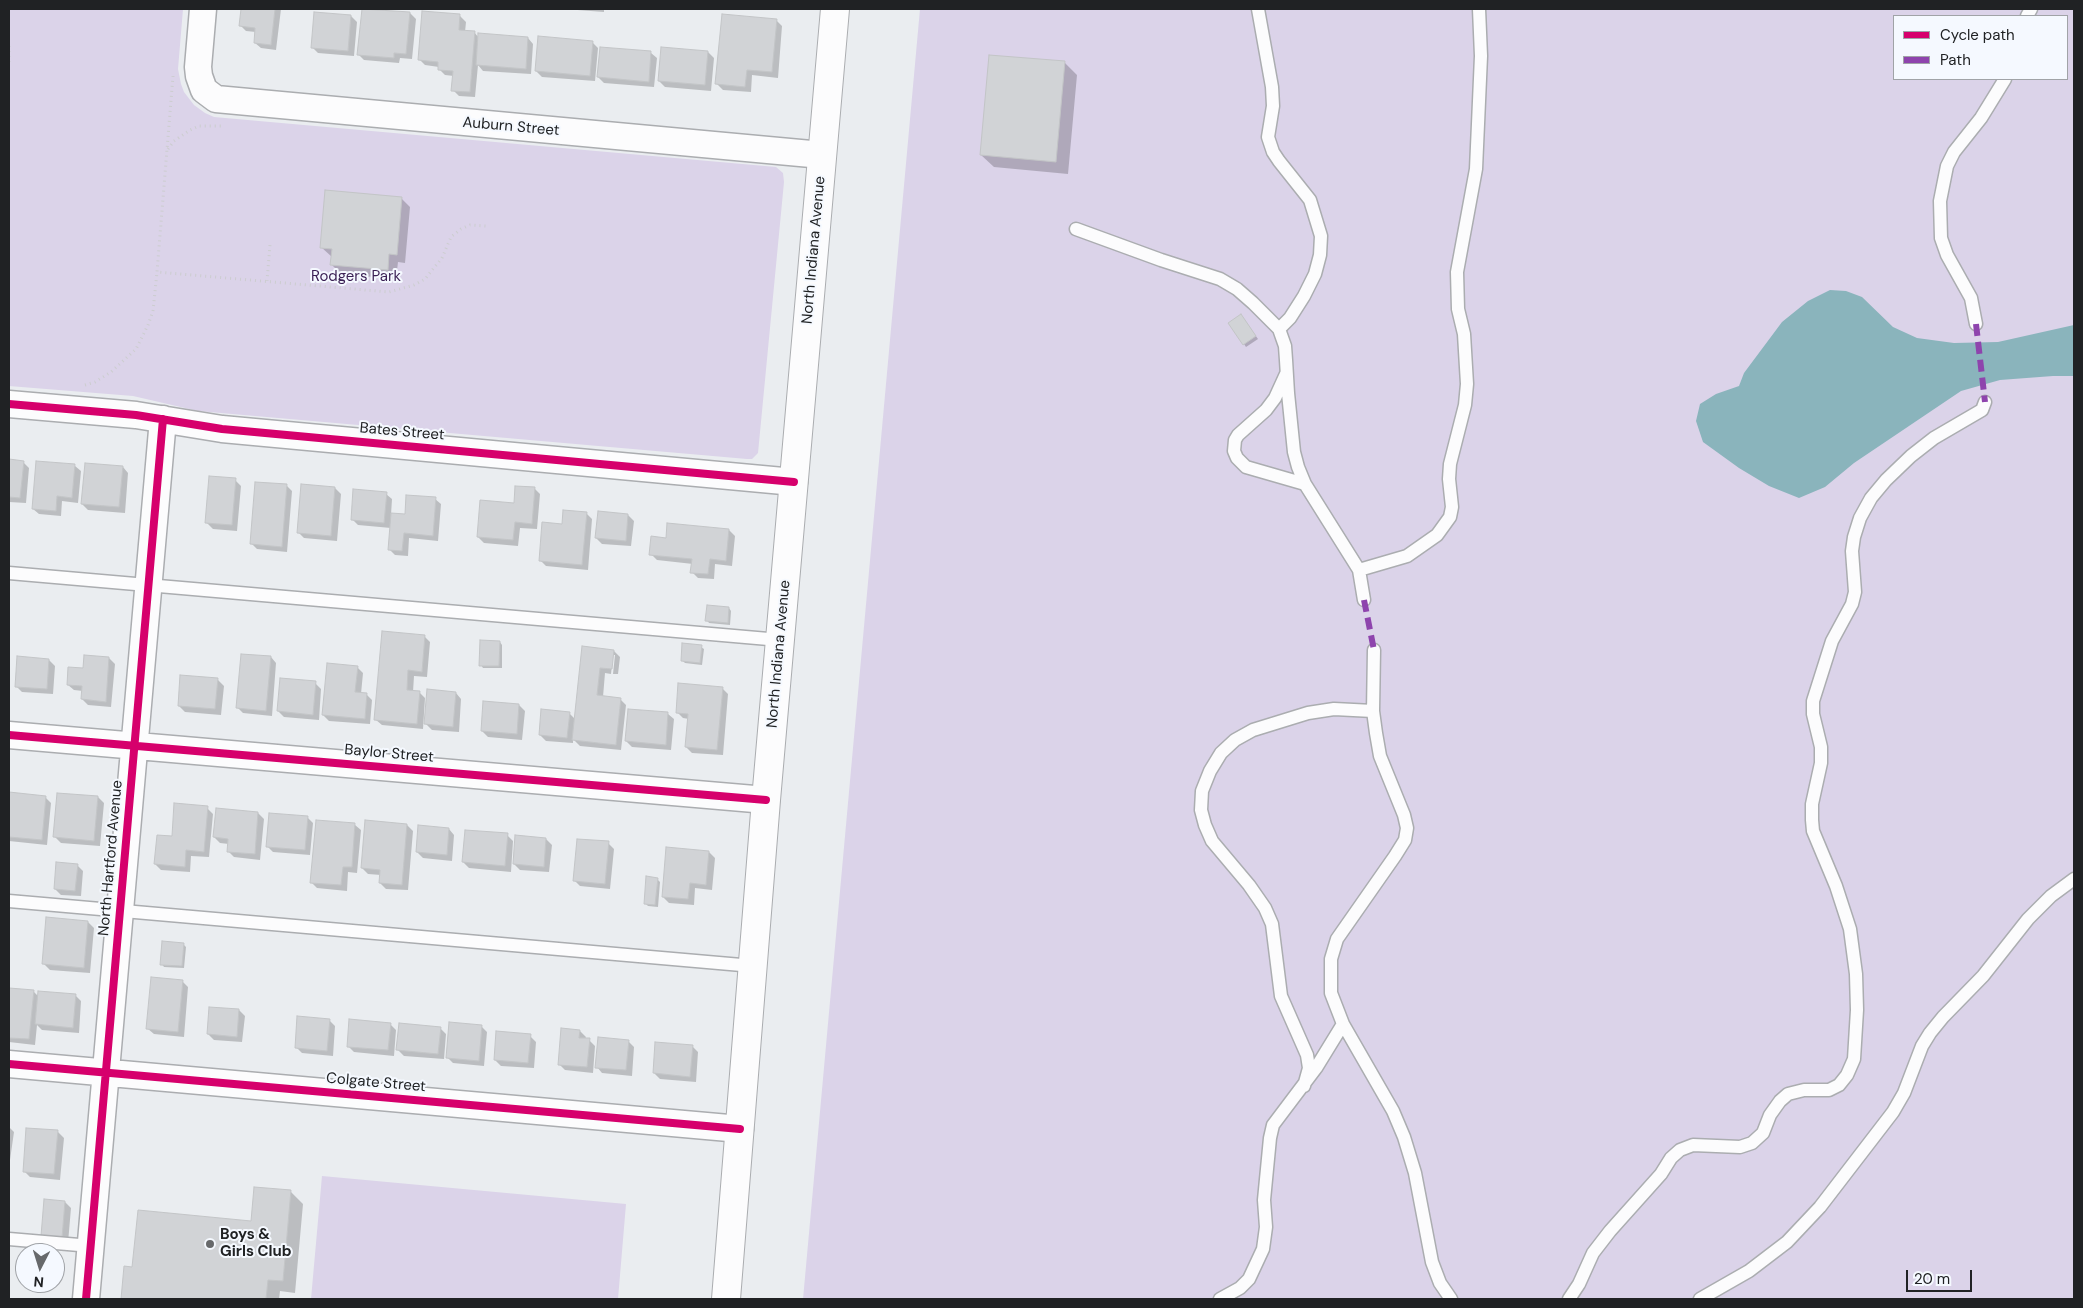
<!DOCTYPE html>
<style>
body{margin:0}
#map{position:relative;width:2083px;height:1308px;overflow:hidden;background:#eaedf0;font-family:"DM Sans",sans-serif}
canvas{display:block}
.frame{position:absolute;inset:0;border:10px solid #202224;pointer-events:none}
.legend{position:absolute;left:1893px;top:15px;width:175px;height:65px;box-sizing:border-box;background:#f5f9ff;border:1px solid #a0a3a7;margin:0;padding:6px 9px;list-style:none;font-size:15px;color:#202224}
.legend li{display:flex;align-items:center;gap:10px;height:25px}
.legend b{width:25px;border:1px solid #a0a3a7}
.north{position:absolute;left:15px;top:1243px;width:50px;height:50px;box-sizing:border-box;background:#f5f9ff;border:1px solid #a0a3a7;border-radius:50%;rotate:185deg;font-size:14px;font-weight:700;line-height:20px;text-align:center;color:#202224}
.north::after{content:'';display:block;margin:auto;width:18px;height:22px;background:#67696b;clip-path:polygon(50% 0,100% 100%,50% 72%,0 100%)}
.scale{position:absolute;left:1906px;top:1270px;width:66px;height:22px;box-sizing:border-box;border:2px solid #202224;border-top:0;padding-left:6px;font-size:15px;line-height:18px;white-space:nowrap;color:#202224;-webkit-text-stroke:4px #f5f9ff;paint-order:stroke}
</style>
<div id="map">
<canvas width="2083" height="1308"></canvas>
<div class="frame"></div>
<ul class="legend">
<li><b style="height:6px;background:#d6006c"></b>Cycle path</li>
<li><b style="height:6px;background:#8e44ad"></b>Path</li>
</ul>
<div class="north">N</div>
<div class="scale">20 m</div>
</div>
<script>
const g = document.querySelector('canvas').getContext('2d');
g.lineJoin = 'round';
function paint(path, color) { g.fillStyle = color; g.fill(path, 'evenodd'); }
const toPath = rows => new Path2D(rows.map(r => 'M' + r).join(''));
function stroke(path, color, width, dash) { g.strokeStyle = color; g.lineWidth = width; g.lineCap = dash ? 'butt' : 'round'; g.setLineDash(dash || []); g.stroke(path); }
function write(font, color, halo, rows, align = 'center') {
  g.font = font + ' "DM Sans",sans-serif'; g.lineWidth = 4; g.setLineDash([]); g.textBaseline = 'middle'; g.strokeStyle = halo; g.fillStyle = color; for (const [text, x, y, turn = 0] of rows) {
    g.save(); g.translate(x, y); g.rotate((+turn || 0) * Math.PI / 180); g.textAlign = isNaN(turn) ? turn : align; if (halo) g.strokeText(text, 0, 0); g.fillText(text, 0, 0); g.restore();
  }
}
paint(toPath([
 [9,9,183,9,178,69,181,84,184,92,194,105,205,113,214,117,776,167,783,173,784,182,758,453,752,459,747,459,198,411,133,396,9,386],
 [920,9,2074,9,2074,1299,803,1299],
 [1894,16,2067,16,2067,79,1894,79],
 [322,1176,626,1204,618,1299,311,1299]
]), '#dbd3e9');
paint(toPath([
 [1830,290,1846,291,1862,297,1893,327,1917,338,1954,343,1998,342,2074,325,2074,376,2053,376,2000,380,1961,391,1854,463,1825,487,1799,498,1769,486,1739,468,1703,442,1696,421,1700,404,1716,394,1739,386,1744,373,1782,322,1808,301]
]), '#8ab4bc');
paint(toPath([
 [242,9,281,9,276,50,261,48,255,43,256,32,246,31,240,25],
 [363,9,410,13,416,19,412,59,400,58,399,63,364,60,358,54],
 [564,9,604,9,604,12],
 [351,16,357,22,354,56,318,53,312,47],
 [460,16,466,22,465,32,474,32,479,38,528,38,533,44,531,74,483,71,478,65,475,97,459,96,453,90,454,76,445,75,439,69,439,67,425,65,419,59],
 [776,20,782,26,778,78,752,75,751,92,723,90,717,84],
 [592,42,598,48,595,81,542,77,536,71],
 [708,52,714,58,711,91,665,87,659,81],
 [651,53,657,58,654,87,604,83,598,77],
 [1065,63,1077,75,1068,174,994,167,981,155],
 [401,198,410,207,405,263,398,262,396,279,341,274,332,265,332,257,321,247],
 [1243,318,1258,339,1246,347,1244,344],
 [9,461,23,462,29,468,26,503,9,502],
 [75,466,81,471,78,503,62,501,61,516,39,514,33,509],
 [123,467,128,473,125,513,88,510,82,504],
 [235,480,241,486,237,531,213,529,207,523],
 [287,486,292,491,287,552,257,549,251,543],
 [335,488,341,494,337,541,304,538,298,532],
 [534,488,540,494,537,529,520,528,518,546,484,543,478,537],
 [386,494,392,499,391,515,406,516,435,499,441,504,438,541,409,538,408,556,395,555,389,549,391,528,358,525,352,519],
 [586,513,592,519,588,570,546,566,540,560,563,526],
 [628,515,634,521,631,546,602,544,596,538],
 [729,530,735,536,732,566,715,564,714,579,698,578,692,572,693,564,657,560,651,554,667,539],
 [729,608,731,611,730,625,709,623,707,620],
 [424,636,430,642,427,677,414,676,413,692,419,692,425,698,423,729,382,725,376,720],
 [500,642,502,645,502,668,483,668,481,665],
 [701,647,704,649,702,665,685,663,682,660],
 [583,648,614,651,620,657,618,674,613,674,615,655,613,655,611,674,605,673,603,697,620,699,626,705,621,750,580,746,573,739,573,743,546,741,540,735,569,713,576,720],
 [271,657,276,663,272,716,243,713,237,707],
 [109,658,115,664,111,707,88,705,82,699,83,691,74,690,68,685,84,670],
 [49,660,55,666,53,694,22,692,16,686],
 [357,667,363,673,361,694,366,694,372,700,370,724,329,721,323,715],
 [218,680,224,686,221,715,185,712,179,706],
 [315,683,321,689,319,720,284,717,278,711],
 [722,688,728,694,723,755,692,753,686,747,689,719,683,718,677,712],
 [456,693,461,699,459,732,432,730,426,724],
 [519,705,525,711,522,740,488,737,482,731],
 [668,714,674,719,671,750,632,747,626,741],
 [9,793,45,797,51,803,47,845,9,841],
 [98,797,104,803,100,846,61,843,55,837],
 [207,808,213,814,209,857,191,856,190,872,161,870,155,864,173,838],
 [258,813,264,819,260,860,234,857,228,851,229,844,220,843,214,837],
 [307,817,313,823,310,855,273,852,267,846],
 [317,821,355,825,361,830,357,873,348,872,347,891,317,888,311,882],
 [407,825,413,831,408,890,386,889,380,883,381,875,368,874,362,868],
 [449,829,454,835,452,861,423,858,417,852],
 [507,835,513,841,511,872,469,868,463,862],
 [546,839,552,845,549,872,520,870,514,864],
 [608,843,614,849,610,889,580,886,574,880],
 [709,852,715,858,712,890,695,888,694,905,669,903,663,897],
 [77,865,83,871,81,896,61,895,55,889],
 [657,879,660,882,658,907,648,906,645,903],
 [88,922,94,928,90,973,50,970,44,964],
 [183,944,186,947,184,968,164,967,162,964],
 [182,981,188,987,184,1037,154,1034,148,1029],
 [9,989,33,991,38,996,75,995,81,1001,79,1033,42,1030,37,1025,35,1045,9,1042],
 [239,1010,245,1016,242,1042,214,1040,208,1034],
 [329,1020,335,1026,333,1056,302,1053,296,1047],
 [390,1024,396,1030,394,1056,354,1052,348,1046],
 [481,1026,487,1032,484,1066,453,1063,447,1057],
 [440,1028,446,1034,444,1059,404,1056,398,1050],
 [580,1031,586,1037,585,1039,589,1040,595,1046,593,1073,565,1070,559,1064],
 [530,1036,536,1042,534,1068,501,1066,495,1060],
 [628,1041,634,1047,632,1076,602,1073,597,1067],
 [692,1046,698,1052,696,1082,660,1079,654,1073],
 [9,1127,14,1132,10,1160,9,1160],
 [58,1132,64,1138,60,1180,30,1177,24,1171],
 [291,1192,303,1204,295,1293,280,1291,279,1299,122,1299,125,1268,133,1269,252,1222],
 [65,1202,71,1208,68,1243,42,1235]
]), '#0003');
const building = toPath([
 [241,9,275,9,271,45,254,43,255,28,239,26,241,9],
 [362,9,410,12,406,54,394,53,394,58,357,55,362,9],
 [422,11,460,14,459,30,475,31,470,92,451,91,453,71,438,70,438,62,418,60,422,11],
 [314,12,351,15,348,51,311,48,314,12],
 [722,14,777,19,772,72,747,70,745,87,715,84,722,14],
 [478,33,528,37,526,69,476,65,478,33],
 [538,36,593,41,590,76,535,71,538,36],
 [600,47,651,51,649,82,597,77,600,47],
 [661,47,708,51,705,85,658,81,661,47],
 [989,55,1065,61,1056,162,980,155,989,55],
 [325,190,402,197,397,255,389,254,388,270,330,265,332,249,320,248,325,190],
 [1241,314,1256,336,1243,345,1228,323,1241,314],
 [9,459,24,461,20,498,9,497,9,459],
 [36,461,75,464,72,498,57,496,56,511,32,509,36,461],
 [85,463,123,466,119,507,81,504,85,463],
 [209,476,236,478,232,525,205,523,209,476],
 [255,482,287,484,282,547,250,544,255,482],
 [301,484,335,487,331,536,297,533,301,484],
 [515,486,535,487,532,524,515,522,513,540,477,537,480,500,514,503,515,486],
 [353,489,387,492,384,523,351,520,353,489],
 [406,495,436,497,433,536,404,533,402,551,388,550,391,513,405,514,406,495],
 [563,510,587,512,582,565,539,561,542,522,562,524,563,510],
 [598,511,628,514,626,541,595,538,598,511],
 [667,523,729,529,726,561,710,559,708,574,690,573,692,559,649,555,651,536,666,538,667,523],
 [707,605,729,607,728,623,705,621,707,605],
 [382,631,425,635,422,672,408,670,407,690,420,691,417,724,374,720,382,631],
 [480,640,500,641,499,666,479,666,480,640],
 [682,643,702,645,700,663,681,661,682,643],
 [582,646,614,650,612,669,600,668,597,695,621,698,616,745,572,740,582,646],
 [241,654,271,656,266,711,236,708,241,654],
 [84,655,109,657,106,702,81,699,82,686,67,685,68,667,83,668,84,655],
 [17,656,49,659,47,689,15,687,17,656],
 [327,663,358,666,355,692,367,693,365,719,322,715,327,663],
 [180,675,218,678,215,709,178,706,180,675],
 [280,678,316,681,313,715,277,711,280,678],
 [678,683,723,687,717,750,685,747,688,714,676,713,678,683],
 [427,689,456,692,453,727,424,724,427,689],
 [483,701,519,704,517,734,481,731,483,701],
 [541,709,570,712,567,738,539,735,541,709],
 [628,709,668,712,666,745,625,741,628,709],
 [9,792,46,796,42,840,9,837,9,792],
 [57,793,98,796,94,841,53,837,57,793],
 [174,803,208,806,204,852,186,850,185,867,154,864,157,835,172,836,174,803],
 [216,808,258,812,255,854,227,852,228,839,213,837,216,808],
 [269,813,308,816,305,850,266,847,269,813],
 [316,820,355,823,352,867,343,867,341,885,310,883,316,820],
 [365,820,407,824,402,885,379,883,380,870,361,868,365,820],
 [418,825,449,828,447,855,416,852,418,825],
 [465,830,508,833,505,866,462,862,465,830],
 [515,835,546,838,544,867,513,864,515,835],
 [577,839,609,841,605,884,573,881,577,839],
 [666,847,709,851,706,885,690,883,688,899,662,897,666,847],
 [56,862,78,864,75,891,54,889,56,862],
 [646,876,658,878,655,905,644,904,646,876],
 [46,917,88,921,84,968,42,964,46,917],
 [162,941,184,943,182,966,160,965,162,941],
 [151,977,183,980,178,1032,146,1029,151,977],
 [9,988,34,990,29,1039,9,1038,9,988],
 [38,991,76,994,73,1028,35,1024,38,991],
 [209,1007,239,1009,237,1037,207,1034,209,1007],
 [297,1016,330,1019,327,1051,295,1048,297,1016],
 [349,1019,391,1023,388,1050,347,1047,349,1019],
 [449,1022,482,1025,479,1061,446,1058,449,1022],
 [399,1023,441,1027,438,1054,396,1050,399,1023],
 [561,1028,580,1030,579,1038,590,1038,587,1067,558,1065,561,1028],
 [496,1031,531,1034,528,1063,494,1060,496,1031],
 [598,1037,629,1040,626,1070,595,1068,598,1037],
 [655,1042,693,1045,690,1077,653,1073,655,1042],
 [26,1128,58,1130,54,1174,23,1172,26,1128],
 [254,1187,291,1190,283,1281,268,1280,266,1299,121,1299,124,1266,132,1267,138,1210,251,1221,254,1187],
 [44,1199,65,1201,62,1238,41,1236,44,1199]
]);
paint(building, '#d1d3d6');
stroke(building, '#c3c5c7', 1);
const service = toPath([
 [1258,9,1272,87,1273,106,1268,137,1273,152,1279,161,1310,200,1321,236,1320,255,1315,274,1304,296,1290,318,1279,329],
 [2027,16,2031,9],
 [1076,229,1161,260,1220,279,1237,289,1253,303,1279,329,1285,346,1286,360,1288,393,1294,452,1298,467,1305,484,1359,570,1364,600],
 [1976,324,1971,298,1947,255,1941,238,1940,201,1947,166,1954,152,1981,118,2005,79],
 [1286,374,1275,398,1266,410,1238,435,1235,440,1234,451,1237,458,1246,467,1305,484],
 [1359,570,1407,556,1437,535,1450,517,1452,507,1449,479,1450,464,1465,405,1467,384,1464,334,1458,309,1457,272,1476,169,1481,56,1479,9],
 [9,573,780,640],
 [1374,650,1373,711,1376,733,1380,756,1404,815,1407,828,1405,840,1395,856,1337,939,1331,959,1331,993,1343,1024,1393,1111,1404,1137,1415,1173,1432,1262,1440,1283,1451,1299],
 [9,901,753,966],
 [1304,1086,1309,1068,1307,1055,1281,996,1272,924,1265,908,1249,885,1212,841,1205,825,1201,810,1202,791,1210,771,1221,753,1235,740,1253,730,1308,713,1334,709,1373,711],
 [9,1239,91,1246],
 [1220,1299,1240,1288,1249,1279,1263,1249,1266,1227,1264,1200,1270,1138,1273,1125,1316,1068,1343,1024],
 [1569,1299,1579,1284,1593,1253,1610,1231,1661,1174,1671,1158,1680,1150,1693,1145,1740,1147,1752,1143,1763,1133,1770,1115,1780,1101,1788,1094,1804,1090,1829,1090,1839,1085,1847,1075,1854,1059,1857,1010,1856,974,1850,929,1836,886,1813,831,1812,820,1812,804,1821,763,1821,747,1813,714,1813,701,1832,641,1852,604,1855,592,1852,551,1854,537,1860,518,1871,498,1886,480,1911,456,1934,438,1982,410,1985,402],
 [1700,1299,1749,1271,1787,1242,1820,1207,1893,1112,1904,1093,1922,1046,1930,1033,1943,1017,1983,976,2028,919,2051,896,2074,879]
]);
const minor = toPath([
 [203,9,198,67,199,76,204,90,216,99,822,155],
 [9,404,136,415,222,429,794,482],
 [9,735,766,800],
 [9,1064,740,1129],
 [86,1299,163,419]
]);
const secondary = toPath([
 [726,1299,766,800,835,9]
]);
stroke(service, '#abadb0', 15);
stroke(minor, '#abadb0', 29);
stroke(secondary, '#abadb0', 30);
stroke(toPath([
 [9,46,9,62],
 [173,76,157,272,389,292,414,285,425,279,442,258,451,237,461,229,470,225,486,226],
 [168,149,174,141,190,130,199,126,222,126],
 [267,281,270,245],
 [85,385,95,382,111,372,136,349,148,325,153,311,157,272]
]), '#cccdcf', 3, [1, 4]);
stroke(service, '#fcfcfd', 12);
stroke(minor, '#fcfcfd', 26);
stroke(secondary, '#fcfcfd', 28);
stroke(toPath([
 [1976,324,1985,402],
 [1364,600,1374,650]
]), '#8e44ad', 6, [12, 6]);
stroke(toPath([
 [9,404,136,415,222,429,794,482],
 [9,735,766,800],
 [9,1064,740,1129],
 [86,1299,163,419]
]), '#d6006c', 8);
for (const [x, y, r, color] of [
 [210,1244,5,"#67696b"]
]) { const dot = new Path2D(); dot.arc(x, y, r, 0, 2 * Math.PI); g.fillStyle = color; g.fill(dot); stroke(dot, '#f5f9ff', 2); }
write('15px', '#202224', '#f5f9ff', [
 ["Auburn Street",511,127,5],
 ["North Indiana Avenue",814,250,-85],
 ["Bates Street",402,432,5],
 ["North Indiana Avenue",779,654,-85],
 ["Baylor Street",389,754,5],
 ["North Hartford Avenue",111,858,-85],
 ["Colgate Street",376,1083,5]
]);
write('15px', '#3a1f53', '#f5f9ff', [
 ["Rodgers Park",356,277]
]);
write('bold 15px', '#202224', '#f5f9ff', [
 ["Boys &",220,1235],
 ["Girls Club",220,1252]
], 'left');
</script>
